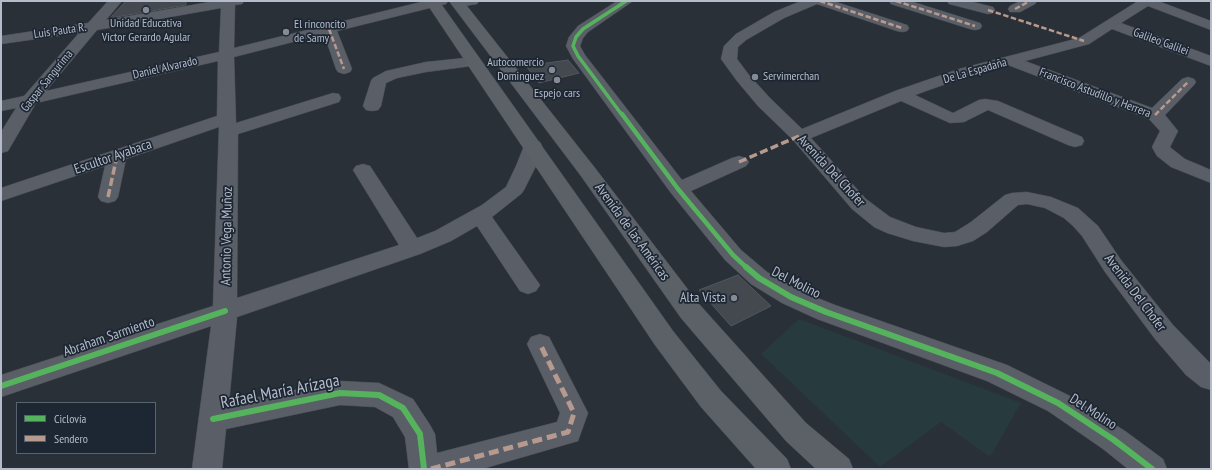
<!DOCTYPE html>
<meta charset="utf-8">
<style>
body{margin:0}
#map{position:relative;width:1212px;height:470px;overflow:hidden;background:#2a3038;font-family:"PT Sans Narrow",sans-serif}
canvas{display:block}
.frame{position:absolute;inset:0;border:2px solid #b4bcc9;pointer-events:none}
.legend{position:absolute;left:16px;top:402px;width:140px;height:52px;box-sizing:border-box;background:#1d2633;border:1px solid #59626f;margin:0;padding:5px 7px;list-style:none;font-size:12px;color:#b4bcc9}
.legend li{display:flex;align-items:center;gap:8px;height:20px}
.legend b{width:20px;border:1px solid #59626f}
</style>
<div id="map">
<canvas width="1212" height="470"></canvas>
<div class="frame"></div>
<ul class="legend">
<li><b style="height:5px;background:#56b35d"></b>Ciclovía</li>
<li><b style="height:5px;background:#b69a8f"></b>Sendero</li>
</ul>
</div>
<script>
const g = document.querySelector('canvas').getContext('2d');
g.lineJoin = 'round';
function paint(path, color) { g.fillStyle = color; g.fill(path, 'evenodd'); }
const toPath = rows => new Path2D(rows.map(r => 'M' + r).join(''));
function stroke(path, color, width, dash) { g.strokeStyle = color; g.lineWidth = width; g.lineCap = dash ? 'butt' : 'round'; g.setLineDash(dash || []); g.stroke(path); }
function write(font, color, halo, rows, align = 'center') {
  g.font = font + ' "PT Sans Narrow",sans-serif'; g.lineWidth = 3.5; g.setLineDash([]); g.textBaseline = 'middle'; g.strokeStyle = halo; g.fillStyle = color; for (const [text, x, y, turn = 0] of rows) {
    g.save(); g.translate(x, y); g.rotate((+turn || 0) * Math.PI / 180); g.textAlign = isNaN(turn) ? turn : align; if (halo) g.strokeText(text, 0, 0); g.fillText(text, 0, 0); g.restore();
  }
}
paint(toPath([
 [799,319,1021,403,990,457,941,422,880,467,761,354]
]), '#273a3e');
const building = toPath([
 [126,1,186,1,186,5,110,18,126,1],
 [568,60,579,73,539,83,526,66,568,60],
 [738,275,771,306,731,326,699,290,738,275]
]);
paint(building, '#444950');
stroke(building, '#52575f', 1);
const minor = toPath([
 [108,1,122,1,106,20,215,1,244,1,242,4,235,5,234,48,425,1,448,1,446,4,337,31,352,69,350,72,344,74,338,72,336,69,324,34,234,57,236,123,333,93,339,94,341,98,339,102,238,134,237,298,399,245,353,170,356,166,363,164,370,166,417,238,435,231,482,205,506,187,516,166,524,146,526,142,533,140,540,142,542,146,536,166,524,190,521,194,492,217,540,285,536,291,528,294,520,291,477,226,451,241,420,254,237,317,229,403,340,381,379,383,413,399,430,425,435,434,437,453,557,422,560,413,527,344,531,337,540,334,549,337,588,413,578,441,482,469,409,469,405,437,393,417,375,407,340,405,226,429,222,469,192,469,211,326,1,397,1,375,213,306,219,127,126,159,118,197,115,201,108,203,101,201,98,197,105,166,1,201,1,188,217,116,218,61,36,103,8,151,1,153,1,132,16,108,1,111,1,101,24,96,79,33,1,44,1,36,88,23,108,1],
 [221,8,219,52,46,91,97,30,221,8],
 [453,1,479,1,477,4,458,7,453,6,451,3,453,1],
 [617,1,633,1,588,32,583,38,580,46,585,55,682,180,732,158,739,156,746,158,749,162,746,166,691,191,741,250,767,272,800,291,835,305,1007,365,1068,395,1125,431,1163,459,1167,469,1128,469,1103,449,1048,411,987,381,817,319,782,303,751,284,725,260,671,193,573,59,566,46,569,37,578,26,617,1],
 [801,1,833,1,907,25,909,28,907,31,902,32,897,31,817,4,784,18,746,40,738,47,737,59,749,75,770,98,802,129,895,91,959,69,1079,38,1138,1,1158,1,1211,21,1211,30,1148,6,1121,23,1211,56,1211,66,1112,29,1089,44,1025,61,1152,108,1182,79,1188,77,1194,79,1196,82,1194,85,1165,115,1178,131,1170,147,1171,148,1185,159,1211,170,1211,183,1171,167,1157,156,1152,147,1160,131,1149,119,1008,65,971,75,915,95,953,113,979,100,985,99,998,101,1082,137,1084,141,1082,145,1075,147,1068,145,988,110,964,122,950,123,901,101,811,138,866,199,890,217,916,227,944,233,955,232,971,222,1005,195,1012,193,1027,192,1051,197,1078,208,1098,226,1121,260,1173,325,1211,364,1211,390,1201,387,1186,375,1155,339,1105,272,1082,236,1073,226,1064,218,1045,208,1027,204,1018,205,987,232,973,241,957,246,944,247,913,241,887,233,874,227,852,209,793,140,758,106,737,81,721,59,724,46,736,34,774,12,801,1],
 [889,1,910,1,980,23,982,26,980,29,975,30,970,29,891,4,889,1],
 [947,1,969,1,993,7,995,10,993,13,988,14,949,4,947,1],
 [1020,1,1037,1,1035,4,1020,12,1010,12,1008,9,1010,6,1020,1],
 [474,57,479,59,482,62,479,65,426,72,397,78,386,83,381,106,378,110,372,111,366,110,363,106,371,81,373,78,386,71,426,62,474,57]
]);
const major = toPath([
 [425,1,439,1,673,331,721,391,787,459,791,469,756,469,701,407,655,345,425,1],
 [449,1,463,1,595,168,699,304,806,423,849,459,853,469,816,469,786,441,681,318,581,176,449,1]
]);
stroke(minor, '#484c53', 1);
stroke(major, '#484c55', 1);
paint(minor, '#5a5e66');
paint(major, '#5c6168');
stroke(toPath([
 [820,1,902,28],
 [896,1,975,26],
 [1015,9,1030,1],
 [988,10,1084,41],
 [329,29,344,69],
 [1155,115,1188,82]
]), '#b69a8f', 2.5, [5.5, 2.5]);
stroke(toPath([
 [739,162,799,136],
 [108,197,117,156]
]), '#b69a8f', 3.5, [8, 3.5]);
stroke(toPath([
 [431,469,568,432,574,413,540,344]
]), '#b69a8f', 5, [10, 5]);
stroke(toPath([
 [622,115,578,56,573,46,576,37,583,29,626,1]
]), '#56b35d', 3.5);
stroke(toPath([
 [622,114,678,189,733,255,747,268]
]), '#56b35d', 4.5);
stroke(toPath([
 [746,267,759,278,791,297,826,312,997,373,1058,403,1114,440,1152,469],
 [1,386,225,311],
 [213,419,340,393,379,395,403,408,420,434,424,469]
]), '#56b35d', 6);
for (const [x, y, r, color] of [
 [146,10,4,"#848b96"],
 [286,32,4,"#848b96"],
 [552,70,4,"#848b96"],
 [755,77,4,"#848b96"],
 [557,80,4,"#848b96"],
 [734,298,4,"#848b96"]
]) { const dot = new Path2D(); dot.arc(x, y, r, 0, 2 * Math.PI); g.fillStyle = color; g.fill(dot); stroke(dot, '#1d2633', 1.5); }
write('12px', '#b4bcc9', '#1d2633', [
 ["Unidad Educativa",146,24],
 ["Victor Gerardo Agular",146,38],
 ["El rinconcito",294,25,"left"],
 ["de Samy",294,39,"left"],
 ["Autocomercio",544,63,"right"],
 ["Dominguez",544,77,"right"],
 ["Servimerchan",763,77,"left"],
 ["Espejo cars",557,94]
]);
write('12px', '#b4bcc9', '#1d2633', [
 ["Luis Pauta R.",60,31,-8],
 ["Galileo Galilei",1161,42,20],
 ["Daniel Alvarado",165,68,-13],
 ["De La Espadaña",975,71,-16],
 ["Gaspar Sangurima",47,81,-51],
 ["Francisco Astudillo y Herrera",1095,93,21]
]);
write('14px', '#b4bcc9', '#1d2633', [
 ["Escultor Ayabaca",113,157,-19],
 ["Avenida Del Chofer",831,171,47],
 ["Avenida de las Américas",632,232,54],
 ["Antonio Vega Muñoz",227,236,-89],
 ["Del Molino",796,283,27],
 ["Avenida Del Chofer",1135,293,53],
 ["Abraham Sarmiento",109,337,-19],
 ["Del Molino",1093,412,33]
]);
write('14px', '#b4bcc9', '#1d2633', [
 ["Alta Vista",726,298]
], 'right');
write('17px', '#b4bcc9', '#1d2633', [
 ["Rafael María Arízaga",280,392,-11]
]);
</script>
